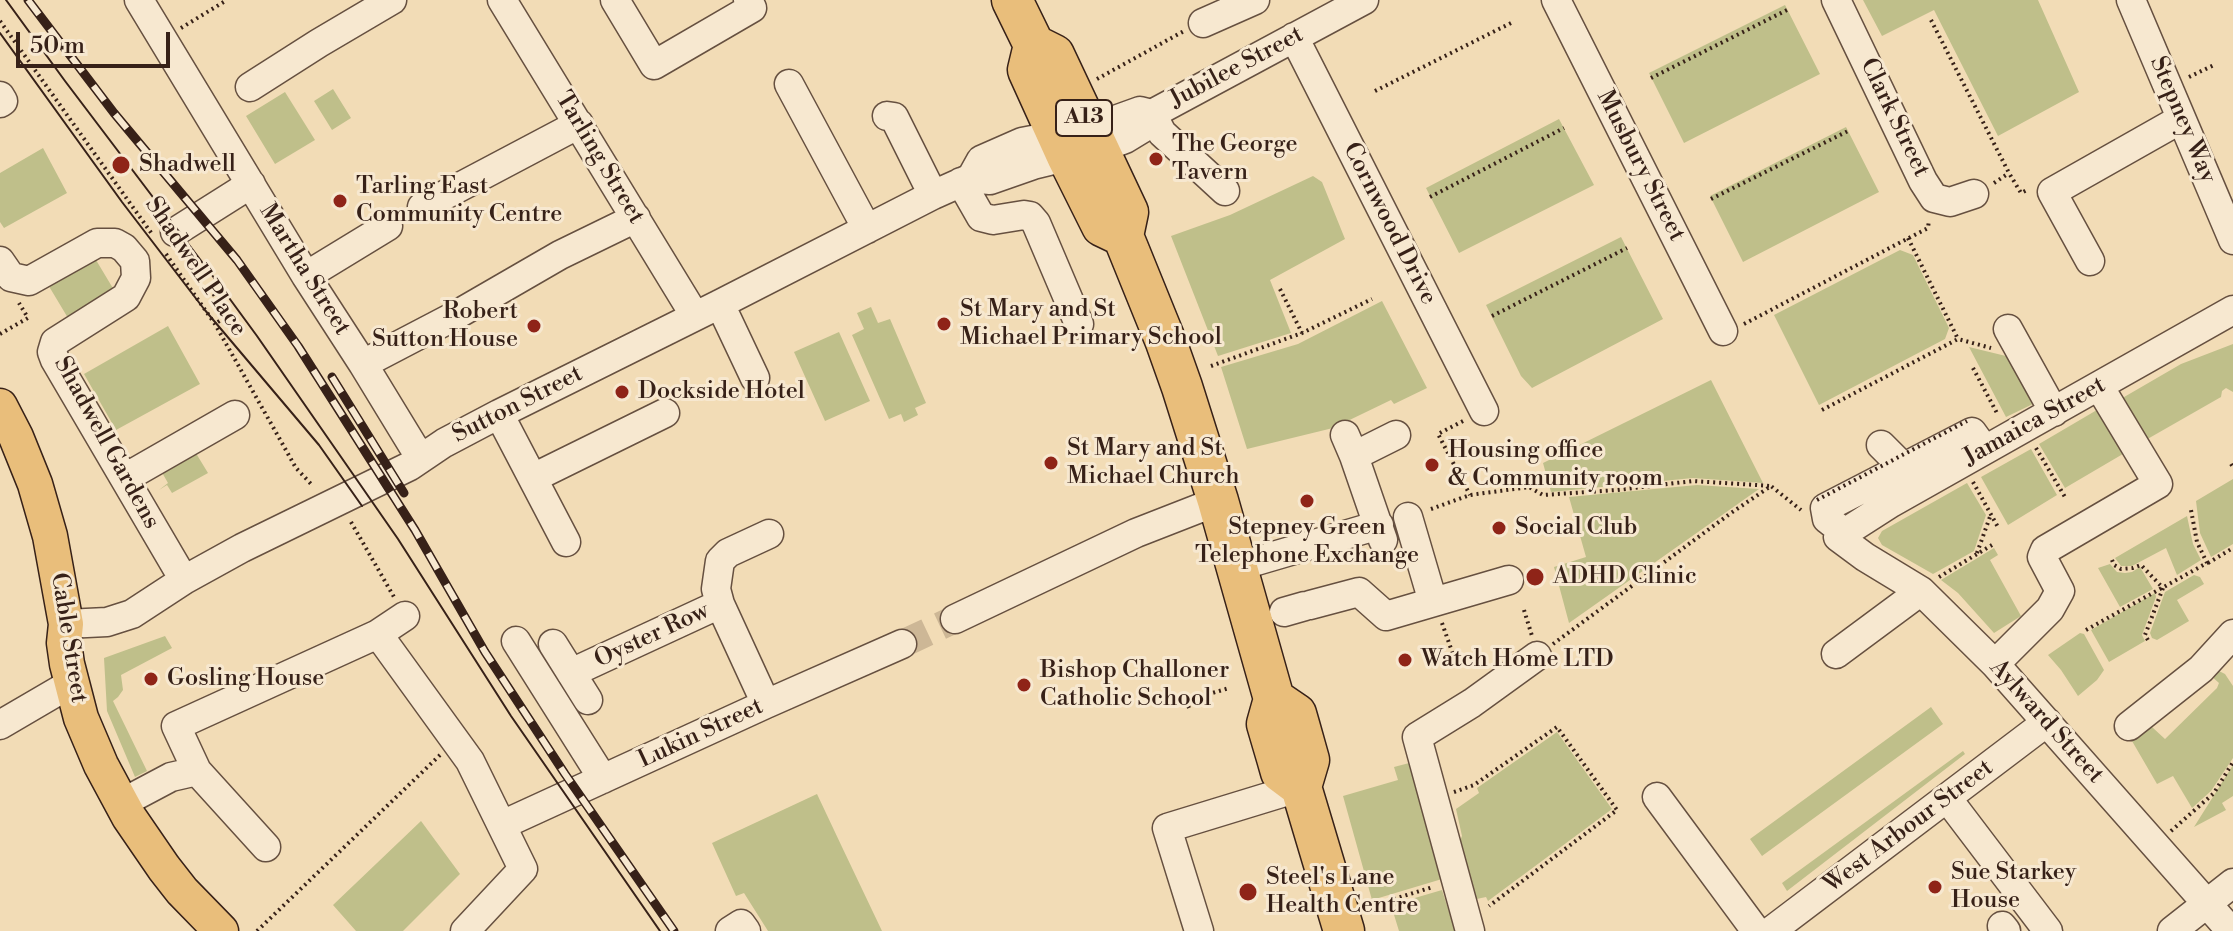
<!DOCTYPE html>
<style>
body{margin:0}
#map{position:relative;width:2233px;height:931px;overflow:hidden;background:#f2dcb6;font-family:"Libre Bodoni",serif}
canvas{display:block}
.scale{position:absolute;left:16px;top:32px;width:154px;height:36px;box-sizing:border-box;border:4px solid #372118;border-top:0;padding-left:10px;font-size:24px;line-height:28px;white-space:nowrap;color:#372118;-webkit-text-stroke:6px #f7e8d0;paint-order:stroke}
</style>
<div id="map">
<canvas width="2233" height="931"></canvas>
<div class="scale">50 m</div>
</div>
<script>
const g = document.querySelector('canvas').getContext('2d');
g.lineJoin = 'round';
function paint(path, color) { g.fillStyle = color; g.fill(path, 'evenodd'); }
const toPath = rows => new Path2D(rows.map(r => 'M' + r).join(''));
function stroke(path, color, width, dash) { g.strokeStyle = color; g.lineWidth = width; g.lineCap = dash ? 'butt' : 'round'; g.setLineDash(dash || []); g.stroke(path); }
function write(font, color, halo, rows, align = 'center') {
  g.font = font + ' "Libre Bodoni",serif'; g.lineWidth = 6; g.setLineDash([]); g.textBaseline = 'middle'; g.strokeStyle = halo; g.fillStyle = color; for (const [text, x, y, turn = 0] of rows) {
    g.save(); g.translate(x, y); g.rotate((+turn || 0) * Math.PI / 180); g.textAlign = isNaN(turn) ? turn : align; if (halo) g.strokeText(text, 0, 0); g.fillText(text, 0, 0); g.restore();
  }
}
paint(toPath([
 [2038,0,2079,92,1998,136,1934,10,1882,36,1863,0],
 [1785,5,1820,74,1684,143,1649,73],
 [333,89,351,118,332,130,314,101],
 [285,92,315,140,275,164,246,116],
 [1559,119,1594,185,1459,253,1426,188],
 [1846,127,1879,192,1743,262,1710,196],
 [43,148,67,193,4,228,0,222,0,173],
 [1313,176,1322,182,1345,239,1270,280,1291,333,1218,356,1171,236,1230,215],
 [1621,237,1663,319,1532,388,1521,376,1486,305],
 [1900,250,1913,255,1949,328,1945,339,1819,405,1774,315],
 [93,255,114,290,68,318,47,283],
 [1382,301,1427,388,1394,404,1391,400,1333,428,1247,449,1221,367,1298,344],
 [871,307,878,323,890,319,926,403,915,408,918,415,904,422,901,414,889,419,852,335,864,329,857,313],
 [168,326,200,384,116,430,84,374],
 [839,332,870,401,825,421,794,352],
 [2233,344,2233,392,2226,388,2222,391,2221,397,2144,441,2119,400,2181,364],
 [1969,347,2010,357,2035,403,2006,417],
 [1711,380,1763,483,1693,478,1551,492,1543,463],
 [2102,407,2128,451,2065,488,2039,444],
 [2031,449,2057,495,2008,525,1981,477],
 [194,450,208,473,172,493,167,485,159,490,168,483,160,469],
 [2233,479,2233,544,2211,557,2200,533,2196,501],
 [1967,483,1986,515,1974,551,1933,574,1882,545,1878,538,1882,531],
 [1697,485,1759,489,1569,623,1554,567,1586,557,1569,497],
 [2187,516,2193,544,2201,560,2177,575,2166,548,2132,566,2121,566,2115,558],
 [1994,548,1998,555,1990,560,2021,616,1994,633,1958,593,1941,580],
 [2110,564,2117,572,2125,573,2132,572,2140,567,2153,589,2120,607,2098,568],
 [2194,575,2200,577,2204,584,2177,600,2189,621,2157,640,2152,638,2150,633,2165,592],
 [2155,593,2156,597,2142,635,2145,641,2109,662,2091,630],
 [2080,633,2084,634,2104,670,2097,680,2078,696,2061,670,2048,655],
 [165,636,172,648,121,675,123,690,118,697,113,701,147,771,135,777,107,711,104,658],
 [2217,670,2225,674,2233,686,2233,758,2211,791,2192,808,2173,776,2157,784,2132,741,2142,732,2152,727,2165,739,2217,688,2219,683,2210,675],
 [1931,707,1943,724,1762,856,1750,839],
 [1557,732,1612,809,1488,901,1486,897,1472,900,1458,846,1462,836,1456,809,1479,793,1477,788],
 [1963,751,1965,754,1787,891,1782,883],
 [1413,762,1434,835,1435,858,1442,879,1372,900,1343,796,1398,780,1394,767],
 [2233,765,2233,796,2222,803,2226,810,2194,827],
 [817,794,842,847,882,931,768,931,744,893,736,896,712,843],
 [421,821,460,874,403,931,356,931,333,905],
 [1442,890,1455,931,1399,931,1391,905]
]), '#bfbf8a');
stroke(toPath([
 [902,644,955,619]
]), '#cdb796', 28, [28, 14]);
const minor = toPath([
 [139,0,306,276,363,364,413,446,422,456],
 [502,0,695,316],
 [615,0,654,65,752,8,748,0],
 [1556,0,1723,331],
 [1836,0,1923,181,1934,198,1950,202,1974,194],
 [2131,0,2233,240],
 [1203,23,1255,0],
 [1294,37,1484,411],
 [789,84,867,229],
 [250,87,319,43,392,0],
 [0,96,3,101,0,103],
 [1152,114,1162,133,1225,191],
 [887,116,894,117,933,195],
 [971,178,981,160,1022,142,1090,129,1140,111,1152,114,1364,0],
 [961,182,981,217,993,220,1024,215,1030,216,1036,223,1079,324],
 [422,207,579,124],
 [175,232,251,184],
 [0,261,11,277,29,281,97,243,115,243,124,248,135,261,136,278,126,297,55,342,52,352,55,360,184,580],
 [2090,261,2052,192,2181,119],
 [306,276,388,226],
 [720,304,755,378],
 [2008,329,2054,412],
 [363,364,451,318,560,255,636,218],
 [499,414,566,542],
 [1345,435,1354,456,1383,540],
 [1881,445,1904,468],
 [1354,456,1396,435],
 [125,478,235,415],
 [533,478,665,413],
 [1408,517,1433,602],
 [1845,533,1827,519,1825,508,1972,432,1985,450],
 [1236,567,1379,525],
 [720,604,716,589,720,561,728,553,769,534],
 [1310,605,1359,592,1386,616,1509,580],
 [1284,612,1305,606],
 [955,619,1136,533,1218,501],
 [66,624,107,622,132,614,184,580,242,548,410,466,444,443,499,414,720,304,933,195,971,178,990,180,1033,165,1099,149,1125,139,1148,125,1152,114],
 [378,634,470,761,523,869,465,931],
 [516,641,603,779],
 [553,644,588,700],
 [1836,654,1921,591],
 [1995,664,2050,609,2060,591,2042,557,2045,550,2158,484,2099,386],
 [571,673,720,604,766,704],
 [0,725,70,684],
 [2129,726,2201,669,2233,634],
 [1657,797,1756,931],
 [1947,798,2048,931],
 [122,803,171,777,197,771],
 [502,825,766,704,902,644],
 [266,847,197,771,176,726,378,634,405,616],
 [2002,926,2006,931],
 [730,931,741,924,746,931],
 [1199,931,1167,828,1301,787],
 [1470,931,1417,737,1472,703,1537,656],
 [1771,931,2047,722],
 [2172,931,2233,883],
 [2231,931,1995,664,1921,591,1865,557,1838,537,1891,503,2233,310]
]);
const major = toPath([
 [0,406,16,437,35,484,50,536,66,624,64,643,67,664,81,718,101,765,129,817,164,868,182,891,221,931]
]);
const highway = toPath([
 [1012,0,1034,45,1054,55,1128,212,1123,236,1166,342,1182,387,1218,501,1274,699,1267,724,1277,758,1281,772,1301,787],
 [1034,45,1028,70,1067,156,1102,226,1123,236],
 [1274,699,1296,714,1300,728,1309,760,1301,787,1344,931]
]);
stroke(minor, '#665040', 31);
stroke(major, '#372118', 37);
stroke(highway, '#372118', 43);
stroke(toPath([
 [1931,20,2009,173,2021,193,2029,189],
 [0,21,152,234],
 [181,28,227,0],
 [2189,77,2216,64],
 [1651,78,1787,10],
 [1097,79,1184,31],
 [1375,91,1511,23],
 [1994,183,2009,173],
 [1430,197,1564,128],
 [1711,199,1848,131],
 [1908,238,1958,339],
 [166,254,215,324,296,468,313,486],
 [210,289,228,315,215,324],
 [1280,289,1302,333],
 [1492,316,1627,248],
 [1744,324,1928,228,1929,220],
 [0,334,28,318,19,303],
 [1211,366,1302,333,1372,299],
 [1973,368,1998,415],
 [1822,410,1958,339,1991,348],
 [1463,421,1438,434,1470,495],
 [2036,448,2065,497],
 [2231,464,2233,467],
 [1973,482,1999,529],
 [1431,509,1470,495,1529,487,1543,495,1617,490,1693,481,1771,486],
 [351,522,394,597],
 [1977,553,1991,514],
 [2112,560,2114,565,2121,569,2133,568,2141,565,2163,588,2145,635,2149,642],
 [2208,563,2233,548],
 [1939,577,1992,545],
 [1524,610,1532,636],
 [1442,623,1455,660],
 [2086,630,2207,563,2197,542,2191,510],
 [1553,644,1731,513,1771,486,1801,510],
 [1189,708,1186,701,1229,688],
 [1454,792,1474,785,1557,727,1617,810,1489,906],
 [2171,831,2214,793,2233,762],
 [1371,906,1433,887],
 [257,931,440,755]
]), '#372118', 4, [2, 4]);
stroke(minor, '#f7e8d0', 28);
stroke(major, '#e9be7b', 34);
stroke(highway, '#e9be7b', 40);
stroke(toPath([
 [6,0,65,81,224,291,257,336,398,539,511,716,660,931],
 [0,33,122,202,204,309,319,445,362,506]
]), '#372118', 2);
const rail = toPath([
 [28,0,114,113,237,260,298,346,415,530,485,652,565,774,674,931],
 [332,377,404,493]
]);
stroke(rail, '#372118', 9);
stroke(rail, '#f7e8d0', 6, [18]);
stroke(toPath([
 [1817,500,1967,421]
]), '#372118', 4, [2, 4]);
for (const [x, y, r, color] of [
 [1156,159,8,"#8f2418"],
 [121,165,10,"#8f2418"],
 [340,201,8,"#8f2418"],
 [944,324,8,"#8f2418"],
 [534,326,8,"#8f2418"],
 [622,392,8,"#8f2418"],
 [1051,463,8,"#8f2418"],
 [1432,465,8,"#8f2418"],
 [1307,501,8,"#8f2418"],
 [1499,528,8,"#8f2418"],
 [1535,577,10,"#8f2418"],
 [1405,660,8,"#8f2418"],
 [151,679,8,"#8f2418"],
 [1024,685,8,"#8f2418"],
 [1935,887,8,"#8f2418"],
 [1248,892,10,"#8f2418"]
]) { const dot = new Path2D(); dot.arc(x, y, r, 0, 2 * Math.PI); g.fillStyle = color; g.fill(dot); stroke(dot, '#f7e8d0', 3); }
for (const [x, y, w] of [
 [1084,118,56]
]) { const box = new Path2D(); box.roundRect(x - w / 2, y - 18, w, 36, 6); g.fillStyle = '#f7e8d0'; g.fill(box); stroke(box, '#372118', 2); }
write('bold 22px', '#372118', null, [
 ["A13",1084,118]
]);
write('24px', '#372118', '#f7e8d0', [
 ["Jubilee Street",1237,68,-28],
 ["Clark Street",1894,118,64],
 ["Stepney Way",2182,120,67],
 ["Tarling Street",599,158,59],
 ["Musbury Street",1640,166,63],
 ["Cornwood Drive",1389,224,63],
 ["Shadwell Place",195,267,56],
 ["Martha Street",304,270,58],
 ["Sutton Street",518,405,-27],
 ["Jamaica Street",2035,422,-29],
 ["Shadwell Gardens",106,443,61],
 ["Oyster Row",652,636,-25],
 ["Cable Street",68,638,81],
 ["Aylward Street",2046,722,48],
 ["Lukin Street",701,734,-25],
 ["West Arbour Street",1909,827,-37]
]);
write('24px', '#372118', '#f7e8d0', [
 ["The George",1172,145],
 ["Tavern",1172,173],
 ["Shadwell",139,165],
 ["Tarling East",356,187],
 ["Community Centre",356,215],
 ["St Mary and St",960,310],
 ["Michael Primary School",960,338],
 ["Robert",518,312,"right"],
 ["Sutton House",518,340,"right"],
 ["Dockside Hotel",638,392],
 ["St Mary and St",1067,449],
 ["Michael Church",1067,477],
 ["Housing office",1448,451],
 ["& Community room",1448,479],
 ["Stepney Green",1307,528,"center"],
 ["Telephone Exchange",1307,556,"center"],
 ["Social Club",1515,528],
 ["ADHD Clinic",1553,577],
 ["Watch Home LTD",1421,660],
 ["Bishop Challoner",1040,671],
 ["Catholic School",1040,699],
 ["Gosling House",167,679],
 ["Sue Starkey",1951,873],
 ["House",1951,901],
 ["Steel's Lane",1266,878],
 ["Health Centre",1266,906]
], 'left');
</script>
